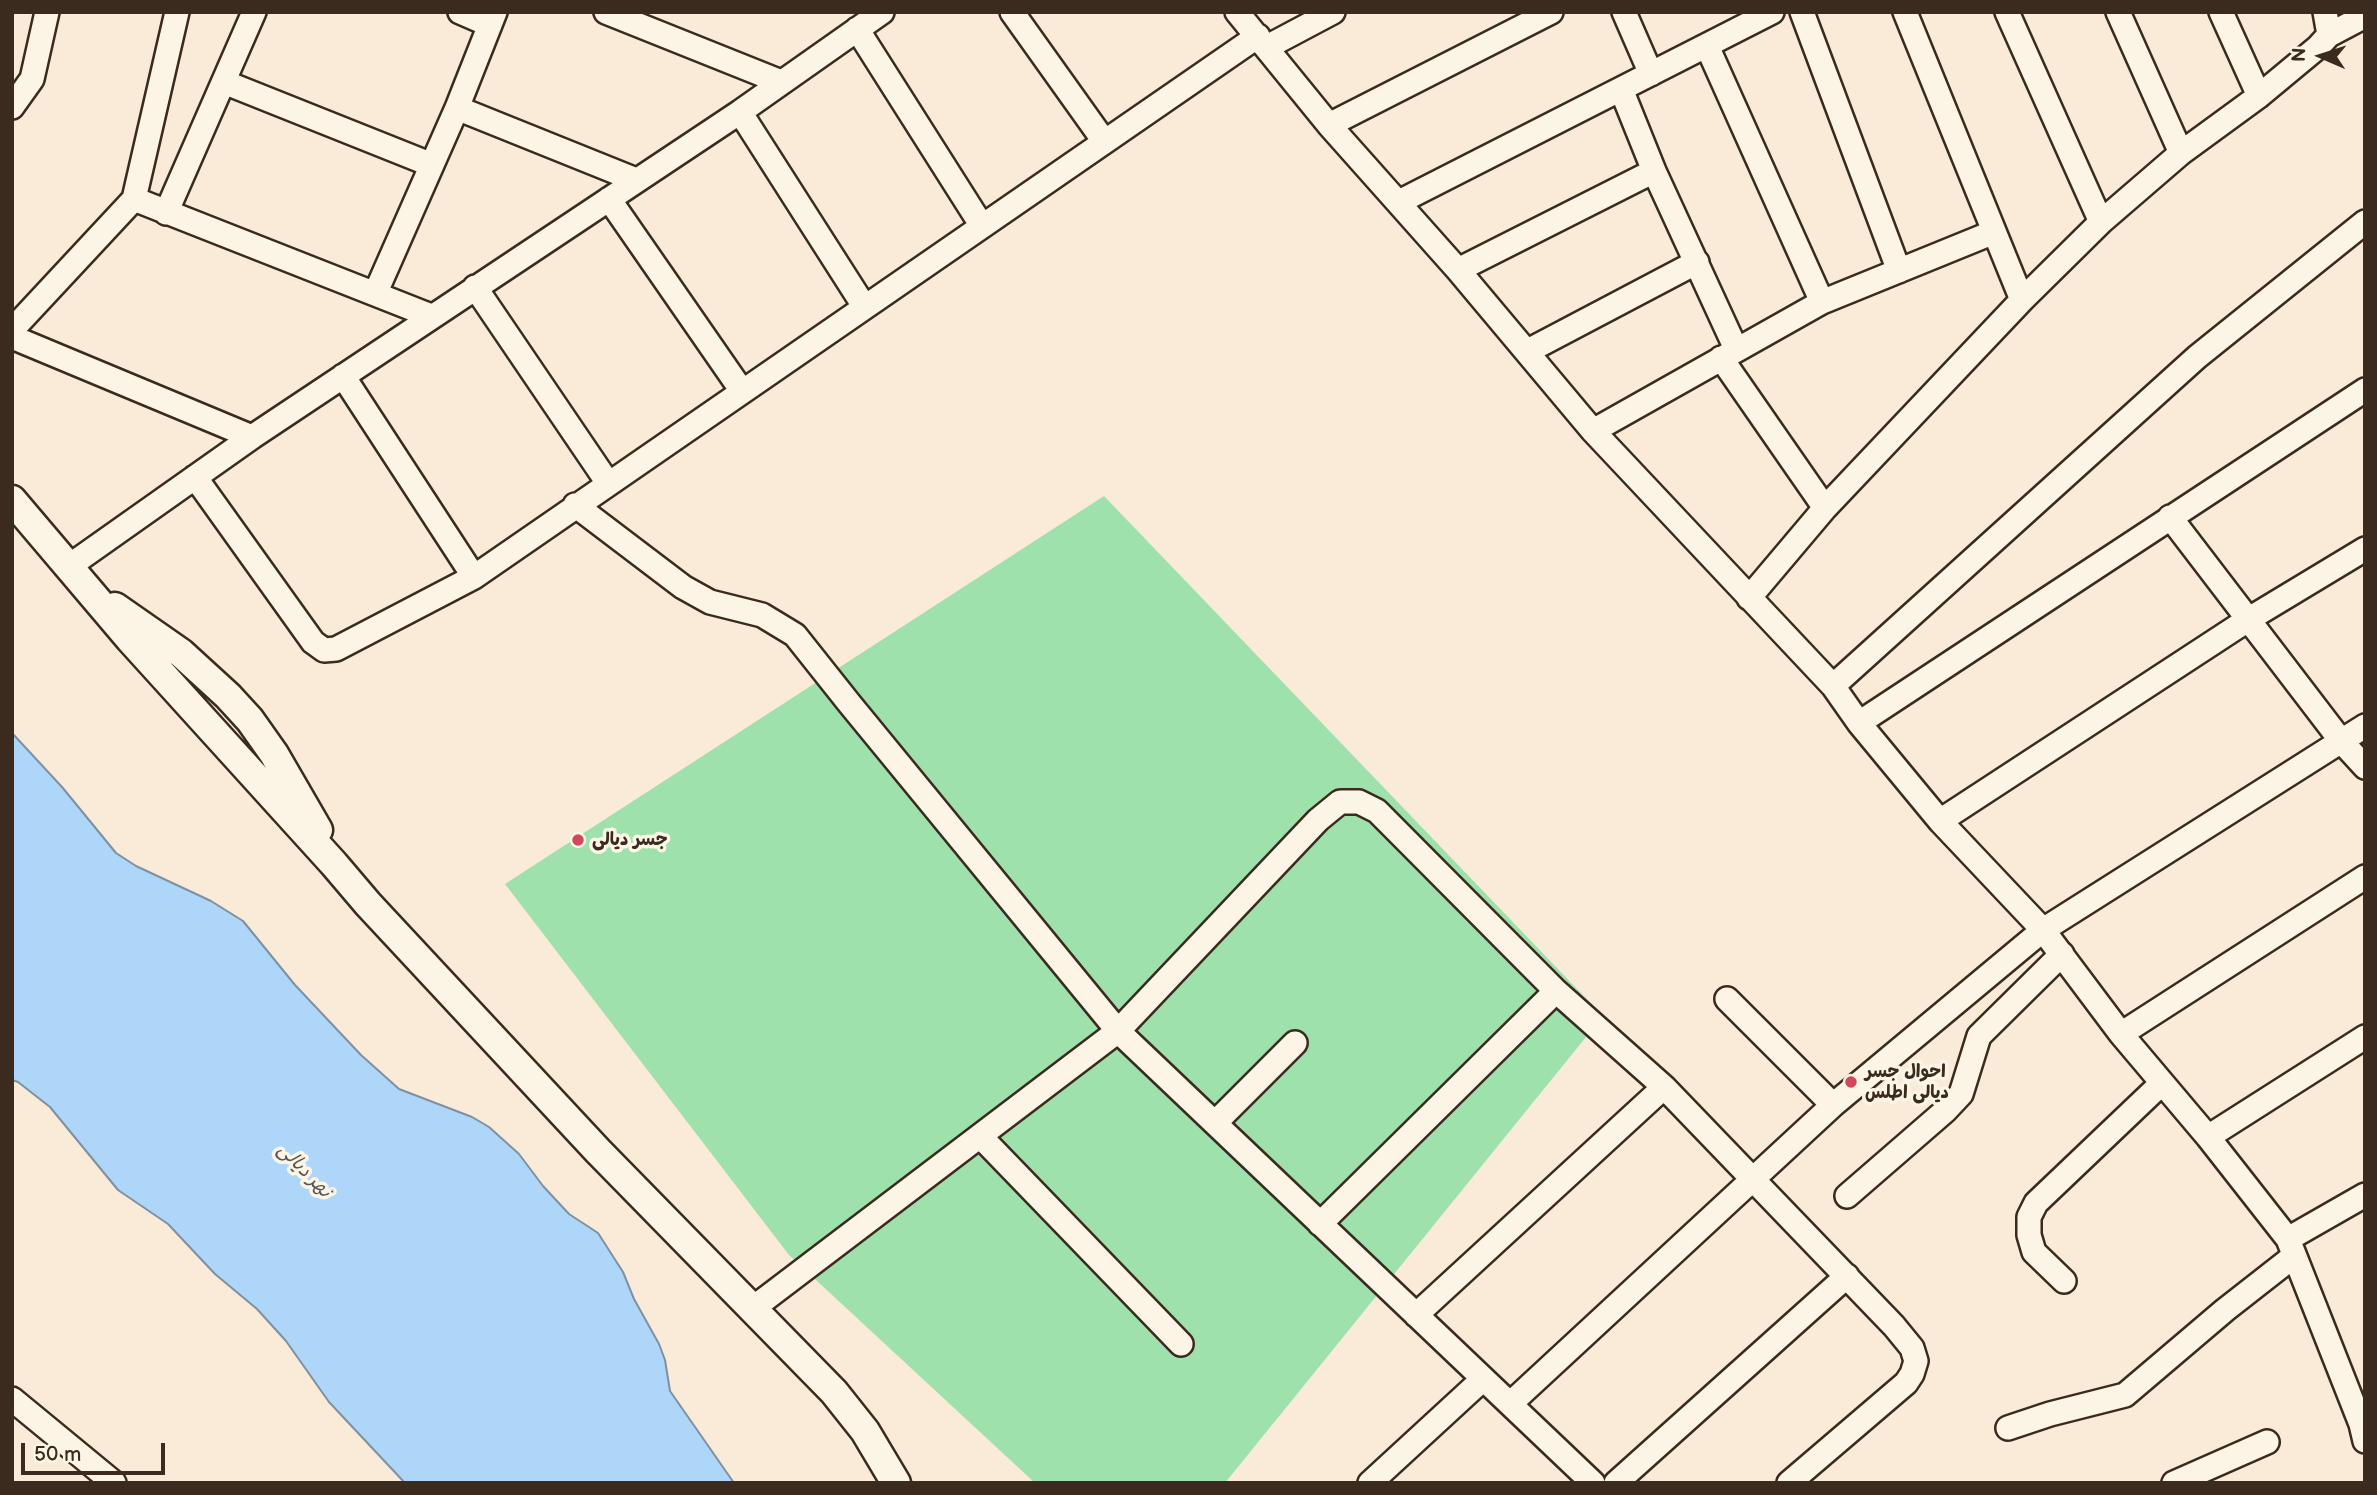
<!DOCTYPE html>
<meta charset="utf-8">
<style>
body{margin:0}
#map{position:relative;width:2377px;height:1495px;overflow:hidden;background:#faead8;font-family:"Balsamiq Sans",sans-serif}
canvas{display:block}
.frame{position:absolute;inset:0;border:14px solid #3b2a1e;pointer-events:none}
.north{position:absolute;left:2286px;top:21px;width:70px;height:70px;-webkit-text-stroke:5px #fcf5e5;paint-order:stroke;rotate:273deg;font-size:19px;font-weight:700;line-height:28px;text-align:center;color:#3b2a1e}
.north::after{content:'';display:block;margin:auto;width:24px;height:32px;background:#3b2a1e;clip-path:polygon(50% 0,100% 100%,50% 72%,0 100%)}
.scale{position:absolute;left:21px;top:1443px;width:144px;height:32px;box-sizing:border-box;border:4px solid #3b2a1e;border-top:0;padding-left:9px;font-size:21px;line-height:24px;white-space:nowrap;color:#3b2a1e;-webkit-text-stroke:5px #fcf5e5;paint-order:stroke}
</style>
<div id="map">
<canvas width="2377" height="1495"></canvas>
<div class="frame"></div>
<div class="north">N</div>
<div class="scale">50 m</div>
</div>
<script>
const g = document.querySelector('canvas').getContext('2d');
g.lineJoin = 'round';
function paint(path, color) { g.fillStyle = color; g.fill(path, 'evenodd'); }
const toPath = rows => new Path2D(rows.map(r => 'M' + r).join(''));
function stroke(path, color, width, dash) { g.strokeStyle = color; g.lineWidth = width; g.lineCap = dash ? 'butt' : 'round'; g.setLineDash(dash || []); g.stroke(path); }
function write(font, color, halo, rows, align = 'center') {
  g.font = font + ' "Balsamiq Sans","Playpen Sans Arabic",sans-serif'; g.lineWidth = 7; g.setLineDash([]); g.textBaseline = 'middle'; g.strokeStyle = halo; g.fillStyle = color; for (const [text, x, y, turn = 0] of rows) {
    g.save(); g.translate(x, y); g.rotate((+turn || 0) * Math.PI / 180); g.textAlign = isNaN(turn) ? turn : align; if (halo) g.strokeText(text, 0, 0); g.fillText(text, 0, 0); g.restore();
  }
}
paint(toPath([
 [1104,496,1603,1016,1225,1483,1035,1483,789,1255,505,884]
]), '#9ee1ac');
const water = toPath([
 [12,733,62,787,116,853,136,866,211,901,243,921,295,985,361,1055,399,1089,472,1117,489,1127,519,1154,543,1186,569,1214,598,1233,623,1272,634,1299,659,1344,665,1360,670,1391,734,1483,405,1483,329,1402,286,1341,257,1309,215,1274,168,1224,118,1190,50,1107,18,1082,12,1080,12,733]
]);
paint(water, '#add6f8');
stroke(water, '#7f91a1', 2);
const minor = toPath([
 [460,12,490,25],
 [606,12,781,82],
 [1012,12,1104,141],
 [1237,12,1329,125,1458,270,1593,431,1833,686,1859,723,1940,821,2043,930,2121,1034,2208,1137,2288,1239,2361,1424,2365,1441],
 [1624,12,1651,74],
 [1802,12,1899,271],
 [1905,12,2022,300],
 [2007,12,2101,222],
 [2118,12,2181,153],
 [2221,12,2259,96],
 [2325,12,2329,35],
 [857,29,982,226],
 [1707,46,1822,302],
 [1267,47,1333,12],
 [224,82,432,165],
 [1621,89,1654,171,1736,349],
 [12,107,32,79,47,12],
 [457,108,636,180],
 [740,112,864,306],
 [1329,125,1551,12],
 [134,199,431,316],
 [609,199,742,391],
 [1399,202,1772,12],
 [166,213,254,12],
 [1458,270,1654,171],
 [475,287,608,483],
 [375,294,457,108,495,12],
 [12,330,134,199,177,12],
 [12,337,252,437],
 [1528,351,1697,262],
 [1721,358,1825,508],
 [343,376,474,577],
 [1593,431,1822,302,1994,232],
 [195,477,313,642,324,650,336,649,474,577,1258,36],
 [575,505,683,587,710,602,762,615,795,635,849,703,1118,1031,1593,1483],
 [2170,517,2342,742,2365,767],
 [68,567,252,437,740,112,882,12],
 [1749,598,1825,508,2022,300,2101,222,2181,153,2259,96,2318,47,2329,35,2365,16],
 [1833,686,2197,357,2365,222],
 [1859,723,2365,390],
 [1940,821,2249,619,2365,549],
 [1727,999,1833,1105],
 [2121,1034,2365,877],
 [1215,1123,1295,1043],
 [980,1136,1181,1344],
 [2208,1137,2365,1037],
 [1847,1196,1945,1111,1961,1094,1979,1036,2062,954],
 [1320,1224,1556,991],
 [2288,1239,2365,1195],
 [2064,1281,2034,1252,2029,1235,2029,1217,2036,1203,2162,1083],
 [752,1309,1118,1031,1318,820,1340,802,1359,802,1377,811,1556,991,1664,1087,1894,1326,1912,1348,1916,1361,1912,1374,1906,1383,1789,1483],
 [1416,1315,1664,1087],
 [12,1399,114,1483],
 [1510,1404,1833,1105,2043,930,2365,726],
 [2008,1428,2050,1414,2125,1395,2225,1310,2294,1256],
 [1370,1483,1483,1379],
 [1616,1483,1847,1276],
 [2174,1483,2267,1442]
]);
const major = toPath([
 [12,500,130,639,334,864,368,904,598,1151,834,1392,865,1431,896,1483],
 [115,607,181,653,228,696,250,720,274,754,318,830]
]);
stroke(minor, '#3b2a1e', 28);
stroke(major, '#3b2a1e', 33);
stroke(minor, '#fcf5e5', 23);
stroke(major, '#fcf5e5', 28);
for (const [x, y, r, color] of [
 [578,840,7,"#d1495b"],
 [1851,1082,7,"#d1495b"]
]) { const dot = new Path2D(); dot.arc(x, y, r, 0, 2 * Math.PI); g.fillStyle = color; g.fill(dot); stroke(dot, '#fcf5e5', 2.5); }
write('bold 18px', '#3b2a1e', '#fcf5e5', [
 ["جسر ديالى",592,840],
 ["احوال جسر",1865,1072],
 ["ديالى اطلس",1865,1093]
], 'left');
write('italic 19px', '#585554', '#fcf5e5', [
 ["نهر ديالى",304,1171,46]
]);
</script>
